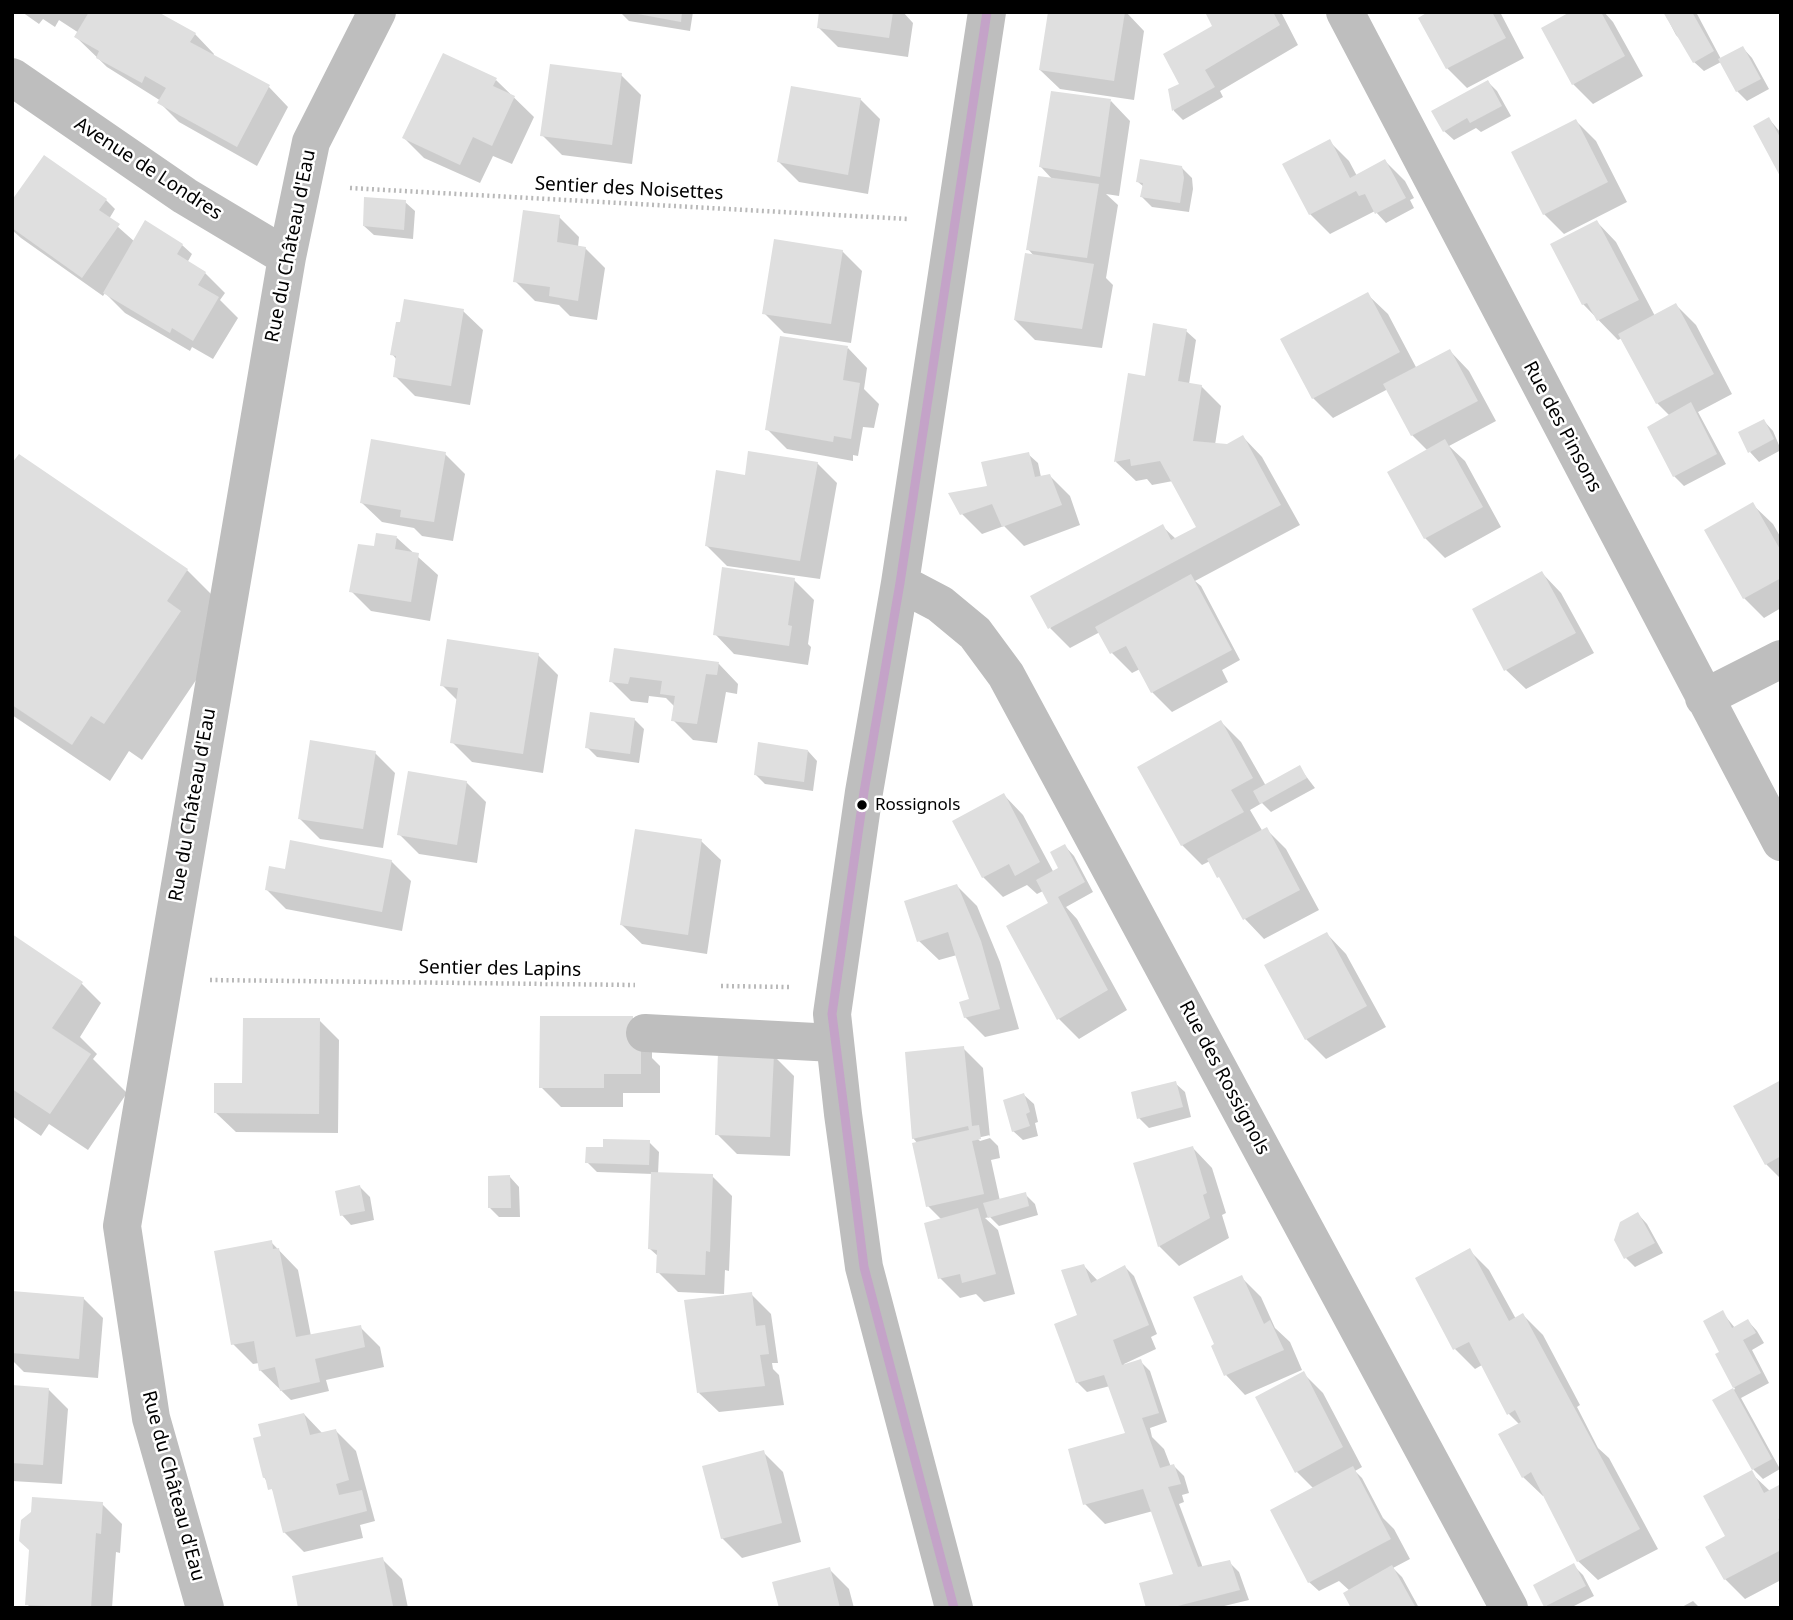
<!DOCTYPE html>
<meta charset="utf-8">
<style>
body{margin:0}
#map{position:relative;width:1793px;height:1620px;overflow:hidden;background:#fff;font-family:"Noto Sans",sans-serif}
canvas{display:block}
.frame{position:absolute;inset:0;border:14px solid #000;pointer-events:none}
</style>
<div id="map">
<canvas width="1793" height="1620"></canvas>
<div class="frame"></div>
</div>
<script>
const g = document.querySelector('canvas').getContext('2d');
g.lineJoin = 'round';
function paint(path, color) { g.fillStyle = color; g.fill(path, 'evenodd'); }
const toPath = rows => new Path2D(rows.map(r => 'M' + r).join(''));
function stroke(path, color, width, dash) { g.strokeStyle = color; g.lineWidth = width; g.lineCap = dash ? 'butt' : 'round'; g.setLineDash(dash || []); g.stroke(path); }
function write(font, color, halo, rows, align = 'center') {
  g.font = font + ' "Noto Sans",sans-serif'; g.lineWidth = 5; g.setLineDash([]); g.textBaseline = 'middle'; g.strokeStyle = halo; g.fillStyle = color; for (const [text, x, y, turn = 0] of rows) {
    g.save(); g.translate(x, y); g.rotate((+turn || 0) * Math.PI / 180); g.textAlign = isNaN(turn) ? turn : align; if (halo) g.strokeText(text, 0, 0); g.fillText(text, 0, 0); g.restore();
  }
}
paint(toPath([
 [22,12,154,12,195,34,214,54,213,56,269,87,288,107,257,166,179,122,160,103,161,101,107,67,76,37,79,33,59,20,55,27,43,19,39,24],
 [620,12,693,12,690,31,629,21],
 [821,12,903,12,913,23,908,57,838,47,818,27],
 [1049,12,1126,12,1144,31,1134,100,1060,89,1040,70],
 [1207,12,1281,12,1298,45,1220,91,1223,97,1183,120,1174,111,1170,90,1181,85,1215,26],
 [1432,12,1500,12,1524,58,1467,88,1447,68],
 [1574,12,1604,12,1613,22,1643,76,1593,104,1573,84],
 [1664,12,1696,12,1721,59,1743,48,1752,58,1769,89,1747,101,1737,91,1721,62,1704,71,1694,62,1684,43,1676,35],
 [621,75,641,95,632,164,562,155,542,135],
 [496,80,534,117,512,164,493,156,480,183,424,158,404,138],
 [1488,82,1497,91,1511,116,1481,132,1476,128,1454,140,1444,131],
 [860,99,880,119,868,194,799,182,779,162],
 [1111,101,1130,121,1119,196,1106,194,1118,205,1106,278,1113,285,1102,348,1035,340,1015,320,1034,256,1028,249,1053,180,1041,167],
 [1769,119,1781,133,1781,174],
 [1576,121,1596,141,1627,202,1564,234,1544,214],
 [1329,141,1349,161,1357,176,1385,161,1405,181,1414,198,1410,200,1414,208,1386,223,1375,211,1330,234,1310,214],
 [1182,168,1192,178,1193,189,1189,212,1152,207,1142,197,1144,187,1138,182],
 [106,200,115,209,109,219,135,242,182,245,192,254,187,263,205,273,225,293,220,300,238,318,213,359,192,347,190,351,125,313,105,293,103,296,21,238,12,230,12,203],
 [405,202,415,211,413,239,374,235,364,226],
 [559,217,579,237,578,247,585,248,605,268,597,320,570,316,559,305,535,301,515,281],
 [1597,222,1616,242,1655,316,1676,305,1696,325,1732,394,1698,412,1726,464,1684,486,1674,476,1670,416,1657,403,1622,338,1618,340,1583,304],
 [842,251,862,271,851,343,784,333,764,313],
 [1368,295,1388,314,1417,369,1450,351,1469,371,1496,421,1449,446,1465,461,1501,527,1445,558,1425,538,1389,473,1428,451,1412,435,1388,389,1333,418,1313,398,1282,340],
 [463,311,483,330,470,405,415,396,395,376,397,360,392,354],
 [1186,331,1196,340,1189,384,1201,386,1221,406,1215,445,1227,446,1243,437,1262,457,1300,525,1195,581,1201,586,1240,660,1222,670,1228,682,1172,712,1152,692,1140,669,1132,673,1112,653,1100,632,1070,648,1050,628,1162,526,1176,539,1198,527,1173,481,1152,485,1147,479,1136,481,1116,462,1129,375,1150,378],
 [848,348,867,368,864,389,879,404,874,428,863,427,858,456,853,455,853,461,787,449,767,429],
 [1764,421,1773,431,1781,450,1759,462,1750,452],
 [445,454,465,474,453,541,422,536,414,528,382,522,362,503],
 [1028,454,1038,463,1041,477,1050,476,1070,496,1080,525,1024,546,1004,526,982,534,962,514],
 [817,463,837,483,820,579,727,566,707,546,746,477],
 [12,467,187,570,224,607,217,649,142,760,129,751,110,781,12,715],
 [1753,505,1773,524,1781,538,1781,608,1764,618,1744,598],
 [397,538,438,575,430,621,371,611,351,591,375,548],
 [1542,573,1561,593,1594,653,1526,689,1506,670],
 [794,580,814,600,808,644,811,647,808,665,734,654,715,634],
 [616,650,719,664,738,684,737,694,726,692,717,743,693,740,673,720,675,707,666,698,649,696,648,703,631,701,611,681],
 [538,655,558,675,543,773,472,762,452,742,458,701,442,685],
 [634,719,644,729,639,763,597,757,587,747],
 [1221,722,1241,742,1266,786,1299,767,1315,788,1271,812,1262,803,1250,810,1263,832,1267,830,1286,849,1319,910,1264,939,1245,919,1210,861,1202,865,1182,845],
 [808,751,817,761,813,791,765,784,755,774],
 [375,753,395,773,383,848,320,839,300,819],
 [466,782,486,802,477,863,419,854,399,834],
 [1004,795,1023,815,1054,873,1060,869,1065,846,1074,856,1093,892,1066,907,1077,919,1127,1010,1079,1039,1059,1019,1009,927,1050,903,1043,891,1037,894,1027,885,1003,897,983,877],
 [701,841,721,860,707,954,642,944,622,925],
 [391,861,411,881,402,931,286,909,266,889,286,871],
 [957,886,977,906,1000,962,1019,1029,985,1037,965,1017,971,1000,957,955,939,960,919,941],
 [1327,934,1346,954,1386,1027,1326,1059,1306,1039],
 [12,937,82,984,101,1003,80,1037,97,1054,93,1059,127,1093,88,1150,49,1124,41,1136,12,1116],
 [632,1018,652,1038,652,1058,660,1066,660,1093,623,1093,623,1107,561,1107,541,1087],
 [319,1020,339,1040,338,1133,236,1132,216,1113,244,1085],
 [963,1048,983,1068,990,1137,990,1135,977,1138,980,1141,990,1138,998,1146,1000,1158,991,1160,1000,1201,1025,1194,1035,1204,1038,1215,999,1226,990,1217,985,1218,998,1230,1015,1294,984,1302,976,1294,960,1298,940,1278,942,1220,928,1206,918,1144,913,1138],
 [774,1056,794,1076,790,1156,737,1154,717,1134],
 [1781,1082,1781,1179,1766,1164],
 [1175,1083,1185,1092,1191,1117,1149,1128,1139,1118],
 [1024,1095,1034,1104,1038,1122,1035,1123,1038,1136,1023,1140,1013,1131],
 [649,1142,659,1152,658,1174,712,1176,732,1196,729,1271,725,1270,724,1294,678,1292,658,1272,659,1257,650,1249,653,1174,597,1172,587,1162],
 [1193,1148,1212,1168,1226,1213,1222,1215,1229,1238,1179,1266,1159,1246],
 [510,1177,519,1187,520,1217,499,1217,490,1208],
 [360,1187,370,1197,374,1220,351,1225,342,1215],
 [1638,1214,1647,1224,1663,1253,1635,1267,1626,1258],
 [271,1242,298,1270,311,1336,360,1327,380,1347,384,1367,326,1380,329,1391,291,1400,260,1370,259,1363,253,1364,233,1344],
 [1469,1250,1489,1270,1516,1319,1523,1315,1543,1335,1580,1405,1577,1407,1598,1448,1609,1458,1658,1549,1598,1580,1578,1561,1545,1495,1543,1496,1523,1477,1520,1425,1509,1414,1482,1365,1475,1369,1455,1349],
 [1084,1266,1098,1281,1125,1267,1134,1276,1157,1334,1151,1337,1156,1349,1124,1364,1124,1366,1140,1361,1150,1371,1167,1422,1150,1428,1152,1437,1164,1449,1171,1467,1174,1466,1184,1476,1189,1493,1182,1495,1184,1502,1179,1504,1203,1568,1229,1562,1239,1572,1249,1600,1216,1608,1147,1608,1175,1575,1153,1511,1105,1524,1085,1504,1127,1434,1110,1386,1087,1392,1077,1382],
 [1241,1277,1261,1297,1275,1328,1290,1342,1302,1370,1245,1395,1226,1375],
 [12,1293,83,1298,103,1318,98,1378,24,1372,12,1360],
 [751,1294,771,1314,778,1363,772,1363,773,1369,779,1375,784,1405,719,1412,699,1393],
 [1722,1312,1735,1328,1748,1321,1757,1331,1764,1343,1752,1350,1769,1383,1741,1398,1780,1469,1763,1479,1753,1469,1715,1400,1735,1389,1717,1355,1722,1353],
 [1303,1373,1323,1393,1362,1467,1355,1471,1362,1478,1383,1518,1394,1529,1410,1559,1393,1568,1402,1577,1419,1608,1353,1608,1350,1591,1339,1581,1319,1591,1309,1582,1314,1489,1297,1472],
 [12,1387,48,1389,68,1409,62,1484,12,1481],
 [304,1414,323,1434,336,1431,356,1451,375,1521,360,1525,363,1538,304,1552,284,1532,275,1494,264,1477],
 [763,1452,783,1472,801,1542,742,1558,722,1538],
 [1751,1473,1771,1492,1781,1489,1781,1580,1745,1599,1725,1579,1728,1537],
 [102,1504,122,1524,120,1553,116,1552,112,1608,31,1608,27,1604],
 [382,1559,402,1579,408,1608,300,1608],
 [1573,1565,1583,1575,1594,1596,1570,1608,1548,1608,1546,1606],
 [829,1569,849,1589,854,1608,781,1608],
 [1693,1601,1700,1608,1680,1608]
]), '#0003');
paint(toPath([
 [89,12,158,12,196,33,190,42,270,85,237,147,157,103,166,88,145,76,142,83,96,58,99,51,74,37],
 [627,12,682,12,681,22],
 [819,12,893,12,889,38,817,28],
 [1048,12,1125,12,1114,81,1039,70],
 [1205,12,1273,12,1280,25,1205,70,1215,87,1172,111,1168,89,1179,84,1163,54,1212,26],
 [1428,12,1492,12,1506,38,1446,69,1418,18],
 [1570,12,1601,12,1625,56,1572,85,1541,28],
 [1663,12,1692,12,1714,51,1693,63],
 [1743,46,1761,79,1736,92,1718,59],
 [443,53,497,78,493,86,515,96,492,146,473,137,460,165,402,138],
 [550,64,622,73,612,145,540,136],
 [1488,80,1502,106,1470,123,1467,118,1443,132,1431,111],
 [791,86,861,98,848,175,777,162],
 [1051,91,1111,99,1100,177,1039,167],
 [1769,117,1781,139,1781,178,1753,126],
 [1576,119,1608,182,1543,215,1511,152],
 [1330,139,1350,178,1385,159,1406,198,1375,214,1365,194,1359,196,1356,191,1309,215,1282,164],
 [44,155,107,199,99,210,120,224,82,278,12,228,12,200],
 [1140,159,1182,166,1184,178,1180,203,1140,197,1143,183,1136,182],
 [1038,176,1099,184,1087,258,1026,250],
 [364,197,406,200,404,230,363,226],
 [523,210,560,215,557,242,586,247,578,301,549,296,550,287,513,282],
 [145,220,183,244,177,254,206,272,198,285,219,297,193,341,172,328,170,333,103,293],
 [1597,220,1639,300,1597,321,1587,303,1582,305,1550,244],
 [774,239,843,250,831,324,762,314],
 [1025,253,1094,264,1082,329,1014,320],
 [1368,292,1400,352,1312,399,1280,339],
 [404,299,464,309,451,386,393,377,396,356,390,355,396,322,400,322],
 [1676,303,1714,374,1656,404,1618,334],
 [1153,323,1187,329,1178,381,1202,385,1193,441,1227,444,1243,435,1281,505,1048,629,1030,596,1163,524,1171,540,1196,527,1160,461,1131,466,1130,459,1114,462,1128,373,1145,376],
 [780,336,848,346,843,380,860,383,851,439,834,436,833,442,765,430],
 [1450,349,1478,401,1411,436,1383,384],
 [1691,402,1717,454,1673,477,1647,427],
 [1764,419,1774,439,1748,453,1738,432],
 [371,439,446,452,434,522,400,517,401,510,360,503],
 [1445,439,1483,507,1424,539,1387,472],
 [748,451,818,462,800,561,705,546,716,470,745,475],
 [1029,452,1035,477,1050,474,1062,505,1002,527,992,504,960,515,948,493,987,486,981,462],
 [19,454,188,569,167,601,181,611,104,724,91,716,72,745,12,705,12,463],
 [1753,502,1781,551,1781,578,1743,599,1704,530],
 [376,533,397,536,395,549,419,553,411,602,349,592,358,544,374,546],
 [722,567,795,578,788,625,792,626,789,646,713,635],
 [1542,571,1576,633,1504,671,1472,609],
 [1191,574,1232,650,1151,693,1126,646,1110,654,1095,627],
 [447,639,539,653,523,754,450,743,458,688,440,686],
 [614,648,719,662,717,675,706,674,697,724,671,721,675,696,660,694,662,681,630,677,628,684,609,682],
 [590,712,635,718,630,754,585,748],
 [1221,720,1253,778,1231,790,1244,812,1181,846,1137,767],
 [310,740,376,751,363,829,298,819],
 [758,742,808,750,804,782,754,775],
 [1300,765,1307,778,1260,804,1253,791],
 [408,771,467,781,457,845,397,835],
 [1004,793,1040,862,1015,876,1009,864,982,878,952,821],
 [1267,827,1300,890,1243,920,1219,877,1217,878,1207,859],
 [635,829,702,839,688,935,620,925],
 [290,840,392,860,382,912,265,890,269,866,285,869],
 [1065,844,1085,882,1058,897,1108,990,1057,1020,1006,926,1048,903,1036,880,1058,868,1050,852],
 [957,884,981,941,1000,1009,964,1018,959,1002,969,999,948,932,917,942,904,901],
 [1327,932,1367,1006,1305,1040,1264,965],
 [12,934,83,982,52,1028,91,1054,50,1114,12,1089],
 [540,1016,633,1016,633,1044,641,1044,641,1074,604,1074,604,1088,539,1088],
 [243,1018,320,1018,319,1114,214,1113,214,1083,242,1083],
 [964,1046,972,1126,979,1125,981,1139,972,1141,984,1194,926,1207,912,1143,969,1130,968,1126,912,1139,905,1052],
 [718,1052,774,1054,770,1137,715,1135],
 [1781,1080,1781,1156,1765,1165,1733,1106],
 [1176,1081,1183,1107,1137,1119,1131,1092],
 [1024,1093,1030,1112,1026,1114,1030,1126,1012,1132,1003,1100],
 [603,1139,650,1140,649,1165,585,1163,586,1147,603,1147],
 [1193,1146,1207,1193,1203,1195,1210,1218,1158,1247,1133,1163],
 [651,1172,713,1174,710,1252,706,1251,705,1275,656,1273,657,1250,648,1249],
 [510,1175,511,1208,488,1208,488,1176],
 [360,1185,365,1211,340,1216,335,1191],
 [1026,1192,1029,1206,988,1218,983,1203],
 [978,1208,996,1274,962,1283,960,1274,938,1279,924,1223],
 [1638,1212,1655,1243,1624,1259,1614,1240,1620,1222],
 [272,1240,273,1249,279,1248,296,1337,361,1325,365,1347,315,1359,320,1382,280,1391,275,1367,259,1371,254,1341,231,1345,214,1251],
 [1470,1248,1509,1321,1523,1313,1640,1529,1577,1562,1531,1472,1522,1478,1498,1434,1521,1422,1515,1410,1507,1415,1469,1342,1453,1350,1415,1278],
 [1084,1264,1091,1283,1125,1265,1149,1325,1113,1340,1122,1365,1141,1359,1159,1413,1142,1418,1160,1468,1174,1464,1181,1484,1168,1487,1198,1567,1230,1560,1240,1590,1170,1608,1146,1608,1139,1583,1173,1574,1143,1489,1083,1505,1068,1449,1125,1433,1104,1375,1076,1383,1054,1324,1077,1315,1061,1270],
 [1242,1275,1264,1324,1270,1320,1284,1350,1224,1376,1211,1346,1214,1344,1193,1297],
 [12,1291,84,1297,79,1359,12,1353],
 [752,1292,756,1326,765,1325,769,1354,760,1355,765,1386,697,1393,684,1300],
 [1723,1310,1732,1328,1748,1319,1756,1333,1743,1340,1761,1373,1733,1388,1715,1354,1719,1352,1703,1321],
 [1304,1371,1343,1447,1295,1473,1255,1397],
 [12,1385,49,1388,43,1465,12,1463],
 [1733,1388,1772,1459,1752,1470,1712,1400],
 [304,1413,310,1435,336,1429,349,1480,336,1484,339,1495,362,1490,367,1511,283,1533,272,1489,268,1490,265,1477,263,1478,253,1438,261,1436,258,1424],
 [764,1450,782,1523,721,1539,702,1466],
 [1353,1466,1391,1539,1308,1583,1270,1510],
 [1752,1470,1764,1493,1779,1485,1781,1488,1781,1518,1778,1519,1781,1524,1781,1550,1724,1580,1705,1547,1725,1536,1703,1496],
 [32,1497,103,1502,101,1534,96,1533,91,1608,25,1605,29,1550,19,1541,21,1520,31,1512],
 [383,1557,393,1606,298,1608,292,1576],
 [1574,1563,1586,1586,1544,1607,1533,1585],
 [1392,1565,1416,1608,1351,1608,1343,1593],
 [830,1567,840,1608,779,1608,772,1582]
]), '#dfdfdf');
stroke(toPath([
 [350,188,908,219],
 [210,980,635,985],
 [721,986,789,987]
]), '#b9b9b9', 4.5, [2, 3.5]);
stroke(toPath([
 [1345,12,1781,842],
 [12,77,185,196,287,257],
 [900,583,940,604,975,633,1006,675,1509,1608],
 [1704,698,1781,659],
 [645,1033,834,1043],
 [205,1608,151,1418,122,1226,287,257,302,185,311,142,377,12],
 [954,1608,864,1267,843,1114,832,1014,864,792,900,583,987,12]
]), '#bebebe', 38);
stroke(toPath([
 [954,1608,864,1267,832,1014,864,792,900,583,987,12]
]), '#c4a3c8', 9);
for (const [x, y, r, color] of [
 [862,805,6,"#000"]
]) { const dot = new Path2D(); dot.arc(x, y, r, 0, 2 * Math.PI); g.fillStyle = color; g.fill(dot); stroke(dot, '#fff', 2.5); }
write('17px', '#000', '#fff', [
 ["Rossignols",875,805]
], 'left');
write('19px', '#000', '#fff', [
 ["Avenue de Londres",148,169,33],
 ["Sentier des Noisettes",629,189,3],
 ["Rue du Château d'Eau",291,246,-79],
 ["Rue des Pinsons",1562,427,62],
 ["Rue du Château d'Eau",193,805,-80],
 ["Sentier des Lapins",500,969,1],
 ["Rue des Rossignols",1224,1078,62],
 ["Rue du Château d'Eau",173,1486,75]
]);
</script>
